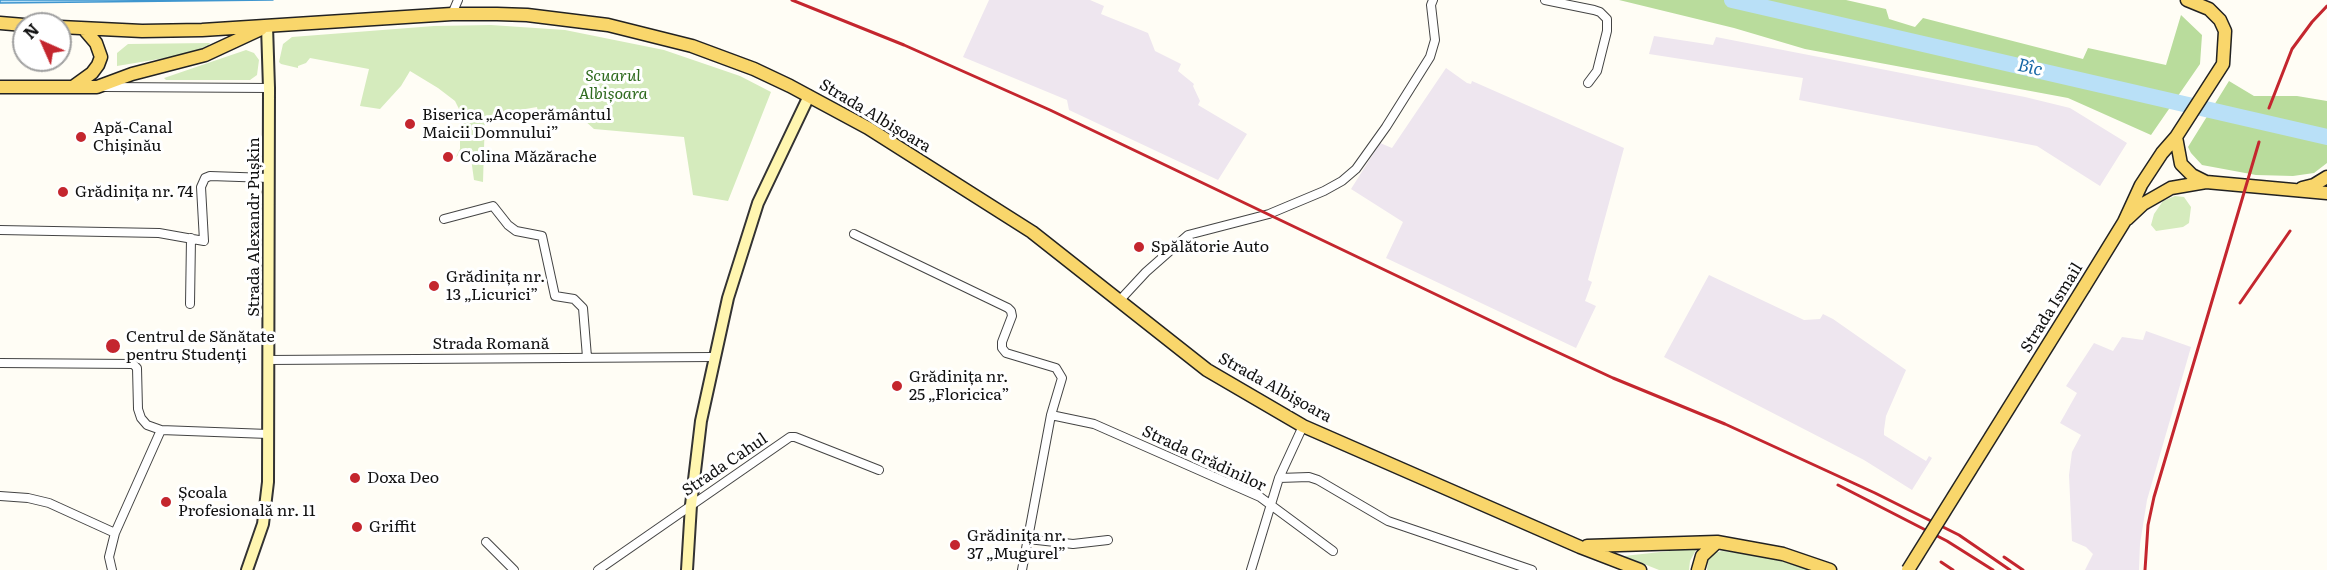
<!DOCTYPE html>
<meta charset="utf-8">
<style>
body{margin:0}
#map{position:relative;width:2327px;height:570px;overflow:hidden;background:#fffdf5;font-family:Literata,serif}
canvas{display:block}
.north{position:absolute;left:12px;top:12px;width:60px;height:60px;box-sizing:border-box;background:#fff;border:2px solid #a0a0a0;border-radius:50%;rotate:315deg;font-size:16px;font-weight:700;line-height:24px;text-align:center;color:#111}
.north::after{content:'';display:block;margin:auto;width:21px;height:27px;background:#c4262e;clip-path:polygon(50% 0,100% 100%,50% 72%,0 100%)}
</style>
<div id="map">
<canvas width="2327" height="570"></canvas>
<div class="north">N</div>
</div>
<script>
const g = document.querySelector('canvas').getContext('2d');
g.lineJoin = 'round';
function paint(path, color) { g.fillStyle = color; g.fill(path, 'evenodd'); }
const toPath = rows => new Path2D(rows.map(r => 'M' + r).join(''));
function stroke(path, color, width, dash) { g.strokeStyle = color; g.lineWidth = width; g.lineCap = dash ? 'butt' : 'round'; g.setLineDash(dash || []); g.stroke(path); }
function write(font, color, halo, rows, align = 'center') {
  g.font = font + ' Literata,serif'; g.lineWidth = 6; g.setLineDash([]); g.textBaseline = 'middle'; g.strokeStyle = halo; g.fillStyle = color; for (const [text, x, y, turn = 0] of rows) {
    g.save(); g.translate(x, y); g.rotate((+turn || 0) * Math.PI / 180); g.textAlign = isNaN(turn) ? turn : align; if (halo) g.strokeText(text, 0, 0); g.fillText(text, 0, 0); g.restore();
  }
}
paint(toPath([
 [989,0,1090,0,1104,6,1101,14,1148,33,1155,51,1181,64,1178,71,1194,84,1193,86,1200,101,1198,105,1247,134,1218,180,1069,110,1067,100,963,57],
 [1654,36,1713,45,1716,37,2025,97,2070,108,2127,143,2100,186,2037,146,1799,100,1803,78,1649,54],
 [1446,68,1467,83,1471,84,1472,81,1624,148,1588,280,1592,282,1585,301,1596,306,1576,348,1386,258,1403,222,1351,189,1380,143,1392,148],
 [1709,275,1804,320,1820,319,1823,314,1833,319,1906,370,1886,416,1884,430,1884,435,1926,461,1929,456,1932,458,1912,490,1864,460,1664,357],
 [2146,331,2191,347,2147,500,2140,544,2139,570,2085,570,2093,554,2086,547,2072,541,2069,475,2072,452,2081,435,2060,423,2077,393,2066,386,2094,343,2113,351,2122,337,2143,340]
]), '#eee6ef');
paint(toPath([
 [491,25,565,30,664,50,740,76,771,92,728,201,693,195,684,137,594,129,573,110,539,118,537,107,485,116,483,182,474,180,470,151,462,152,456,157,460,149,460,138,463,137,463,117,455,101,438,88,410,71,401,86,380,109,360,106,369,69,310,58,306,63,298,66,298,68,281,64,279,62,283,44,292,37,434,26],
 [210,43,208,46,183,55,117,66,117,53,128,44],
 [246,50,254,53,259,60,257,75,250,80,166,80,164,78],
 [2175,196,2184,197,2191,207,2189,223,2183,227,2156,231,2151,225,2154,214,2163,201],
 [1697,548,1690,561,1689,570,1659,570,1624,556],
 [1722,551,1773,557,1810,570,1707,570,1708,559,1714,553]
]), '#d5ebbd');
paint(toPath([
 [1619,0,1846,0,1886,9,1889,19,1915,27,1923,18,2083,59,2088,48,2166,65,2181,15,2202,35,2200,64,2151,135,2068,98,1805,49,1734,28],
 [2229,81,2254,96,2297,96,2327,101,2327,163,2314,173,2293,176,2256,175,2202,165,2191,153,2188,147]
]), '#b9dc9c');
const water = toPath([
 [0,0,273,0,0,3,0,0]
]);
paint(water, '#b9e0f7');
stroke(water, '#3f96cf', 1.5);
stroke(toPath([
 [1732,0,2327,137]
]), '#b9e0f7', 16);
const minor = toPath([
 [1545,0,1594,10,1600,12,1607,19,1607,31,1597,71,1588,83],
 [452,14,458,0],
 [105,87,269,88],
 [444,219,493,206,508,225,516,231,542,236,555,296,574,299,583,308,587,357],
 [0,230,159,233,204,241,201,187,205,178,210,176,269,178],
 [854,234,1008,308,1011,311,1012,316,1002,342,1002,348,1006,353,1056,368,1062,378,1051,415,1022,570],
 [1120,300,1146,272,1188,235,1269,214,1324,191,1342,181,1356,169,1386,127,1430,57,1435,40,1431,5,1433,0],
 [190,304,191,238],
 [268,360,713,357],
 [0,363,133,364,137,368,138,409,141,418,147,425,161,430,268,434],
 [1051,415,1094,424,1260,497,1333,551],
 [1279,478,1309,477,1318,480,1388,521,1532,570],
 [0,496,28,498,49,503,115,533],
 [1028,539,1073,544,1108,540],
 [486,542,514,570],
 [112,570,109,557,115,533,161,430],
 [598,570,790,437,795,437,879,470],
 [1251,570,1279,478,1303,426]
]);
const secondary = toPath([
 [247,570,263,524,268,482,269,88,267,26],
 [687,570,691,505,701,421,728,298,758,203,809,96]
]);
const primary = toPath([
 [0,23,24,25],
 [60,27,142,31,202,30,452,14,497,14,527,15,608,25,692,46,754,69,790,86,868,128,1032,232,1207,370,1303,426,1580,547,1640,570],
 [74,86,92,73,98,65,101,57,96,43,84,29],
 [0,87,97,87,132,74,205,55,261,29],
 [2176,137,2181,164,2192,175,2206,182],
 [2302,188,2314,185,2327,177],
 [2127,219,2143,204,2171,188,2206,182,2327,193],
 [2084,287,2124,222,2141,185,2162,153,2176,137,2223,64,2225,31,2220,20,2209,9,2187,0],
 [1587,546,1717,542,1783,554,1830,570],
 [1698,570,1702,556,1717,542]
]);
stroke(minor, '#444', 10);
stroke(secondary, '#333', 14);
stroke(primary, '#222', 15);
stroke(minor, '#fff', 8);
stroke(secondary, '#fff6b0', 10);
stroke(primary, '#f9d66b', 12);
stroke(toPath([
 [792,0,904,45,1050,110,1527,338,1613,378,1725,424,1875,493,1959,535,2010,570],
 [2269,108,2292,49,2312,22,2327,6],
 [2240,303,2290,231],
 [1838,485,1947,541,1993,570],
 [2004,557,2023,570],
 [1941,562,1953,570],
 [2145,570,2148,525,2154,497,2259,142]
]), '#c4262e', 3);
const primaryBridge = toPath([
 [1908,570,2084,287]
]);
stroke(primaryBridge, '#222', 15, []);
stroke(primaryBridge, '#f9d66b', 12);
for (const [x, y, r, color] of [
 [410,124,6,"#c4262e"],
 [81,137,6,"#c4262e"],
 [448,157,6,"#c4262e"],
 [63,192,6,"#c4262e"],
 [1139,247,6,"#c4262e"],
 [434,286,6,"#c4262e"],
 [113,346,8,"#c4262e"],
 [897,386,6,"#c4262e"],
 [355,478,6,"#c4262e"],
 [166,502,6,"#c4262e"],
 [357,527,6,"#c4262e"],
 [955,545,6,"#c4262e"]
]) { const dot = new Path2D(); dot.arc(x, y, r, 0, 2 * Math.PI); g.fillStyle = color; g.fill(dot); stroke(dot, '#fff', 2); }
write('italic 16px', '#2f6b1f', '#fff', [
 ["Scuarul",613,76],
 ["Albișoara",613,94]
]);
write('16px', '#111', '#fff', [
 ["Biserica „Acoperământul",422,115],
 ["Maicii Domnului”",422,133],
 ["Apă-Canal",93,128],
 ["Chișinău",93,146],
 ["Colina Măzărache",460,157],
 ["Grădinița nr. 74",75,192],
 ["Spălătorie Auto",1151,247],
 ["Grădinița nr.",446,277],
 ["13 „Licurici”",446,295],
 ["Centrul de Sănătate",126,337],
 ["pentru Studenți",126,355],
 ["Grădinița nr.",909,377],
 ["25 „Floricica”",909,395],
 ["Doxa Deo",367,478],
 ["Școala",178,493],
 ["Profesională nr. 11",178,511],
 ["Griffit",369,527],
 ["Grădinița nr.",967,536],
 ["37 „Mugurel”",967,554]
], 'left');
write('16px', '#111', '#fff', [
 ["Strada Albișoara",875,116,31],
 ["Strada Alexandr Pușkin",254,227,-90],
 ["Strada Ismail",2052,308,-58],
 ["Strada Romană",491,344],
 ["Strada Albișoara",1275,388,29],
 ["Strada Grădinilor",1204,459,25],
 ["Strada Cahul",725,465,-34]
]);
write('italic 18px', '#1768a6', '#fff', [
 ["Bîc",2030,68,13]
]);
</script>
